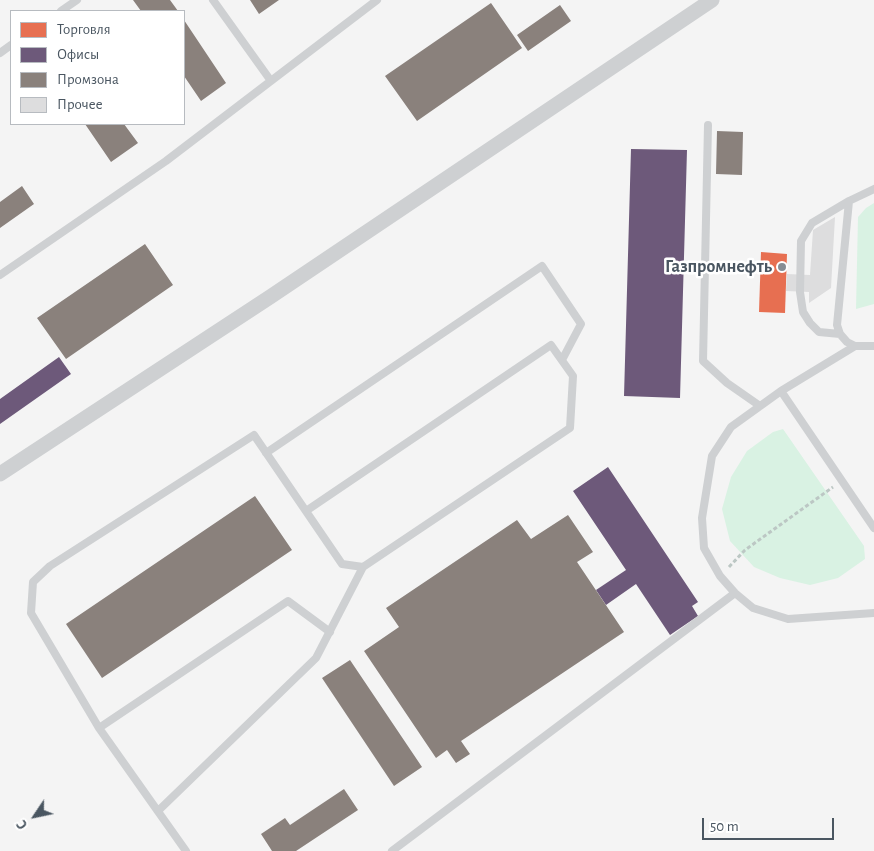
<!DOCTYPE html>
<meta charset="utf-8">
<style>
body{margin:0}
#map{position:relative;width:874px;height:851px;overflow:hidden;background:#f4f4f4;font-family:"Alegreya Sans",sans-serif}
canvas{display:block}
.legend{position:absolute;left:10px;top:10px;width:175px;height:115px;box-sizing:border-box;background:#fff;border:1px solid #b7bbc0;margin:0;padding:6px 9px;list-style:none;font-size:15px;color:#4a5661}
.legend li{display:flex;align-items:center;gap:10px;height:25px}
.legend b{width:25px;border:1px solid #b7bbc0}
.north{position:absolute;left:10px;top:791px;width:50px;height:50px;-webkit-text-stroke:4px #fff;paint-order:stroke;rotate:236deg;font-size:14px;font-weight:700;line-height:20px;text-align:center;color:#4a5661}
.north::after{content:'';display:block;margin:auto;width:18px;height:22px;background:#4a5661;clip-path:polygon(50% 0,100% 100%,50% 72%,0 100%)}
.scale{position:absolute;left:702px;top:818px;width:132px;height:22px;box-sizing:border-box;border:2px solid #4a5661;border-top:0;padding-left:6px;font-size:15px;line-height:18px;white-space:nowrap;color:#4a5661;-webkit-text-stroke:4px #fff;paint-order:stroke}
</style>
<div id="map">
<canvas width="874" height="851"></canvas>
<ul class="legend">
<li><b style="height:14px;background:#e76f51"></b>Торговля</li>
<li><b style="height:14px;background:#6d597a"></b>Офисы</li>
<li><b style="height:14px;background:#8a817c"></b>Промзона</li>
<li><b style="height:14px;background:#ddddde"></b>Прочее</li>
</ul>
<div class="north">С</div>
<div class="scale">50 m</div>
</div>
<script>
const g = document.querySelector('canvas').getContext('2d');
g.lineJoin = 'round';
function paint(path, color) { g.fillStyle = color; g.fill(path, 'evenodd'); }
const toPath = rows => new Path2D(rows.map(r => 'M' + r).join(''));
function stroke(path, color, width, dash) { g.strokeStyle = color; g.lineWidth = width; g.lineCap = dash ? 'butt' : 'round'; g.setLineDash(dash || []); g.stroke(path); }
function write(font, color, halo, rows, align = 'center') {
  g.font = font + ' "Alegreya Sans",sans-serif'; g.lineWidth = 5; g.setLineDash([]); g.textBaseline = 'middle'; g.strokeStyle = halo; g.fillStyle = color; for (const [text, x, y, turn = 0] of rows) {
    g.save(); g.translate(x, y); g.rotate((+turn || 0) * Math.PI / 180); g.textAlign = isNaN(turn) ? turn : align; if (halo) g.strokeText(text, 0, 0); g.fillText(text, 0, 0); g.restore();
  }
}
paint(toPath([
 [874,203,874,304,856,309,858,217,866,208],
 [783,429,864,546,865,559,838,578,810,585,780,578,754,567,730,541,722,509,731,477,747,451,773,432]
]), '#d9f2e3');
paint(toPath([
 [761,252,787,254,785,313,759,312]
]), '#e76f51');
paint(toPath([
 [631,149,687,150,680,398,624,396],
 [59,357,71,374,0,424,0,399],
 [608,467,698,602,692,606,698,616,670,635,636,584,606,605,596,590,626,570,573,491]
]), '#6d597a');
paint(toPath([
 [133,0,170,0,178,11,141,11],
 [250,0,279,0,259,14],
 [491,3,522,48,417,121,385,76],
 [560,5,571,21,528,51,517,35],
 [184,20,226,83,201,101,184,76],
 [85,124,124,124,138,143,111,162],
 [717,131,743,132,742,175,716,174],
 [22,186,34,204,0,228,0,202],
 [145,244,173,285,66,359,37,318],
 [255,496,292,550,102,678,66,624],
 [568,515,593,552,577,562,624,632,461,741,470,754,456,763,447,750,436,758,364,651,399,627,386,608,517,520,531,539],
 [350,660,422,767,394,786,322,678],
 [344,789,358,810,296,851,272,851,261,834,285,818,290,825]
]), '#8a817c');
paint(toPath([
 [835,217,831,288,809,303,809,292,786,291,787,274,810,275,813,230]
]), '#ddddde');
stroke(toPath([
 [729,567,745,550,833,487]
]), '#bcc7c4', 3, [4, 2.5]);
stroke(toPath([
 [213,0,271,81],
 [61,11,77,0],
 [0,53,11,45],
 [708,125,703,361,727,383,760,406],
 [0,275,166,161,377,0],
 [840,334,819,332,810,323,803,312,800,292,801,241,812,223,849,201],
 [855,346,847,342,840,334,837,325,849,201,874,189],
 [874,346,855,346,781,391,731,427,712,456,702,518,704,548,720,576,735,593,753,608,788,619,874,613],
 [781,391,874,528],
 [266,453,542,266,581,324,562,360],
 [99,728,288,601,330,632],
 [158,811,316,658,363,567,570,428,573,376,551,345,306,511],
 [186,851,99,728,31,613,33,582,50,566,254,435,342,564,363,567],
 [392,851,735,593]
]), '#ced0d2', 8);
stroke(toPath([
 [0,474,270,297,712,0]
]), '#ced0d2', 15);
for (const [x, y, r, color] of [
 [782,267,5,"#868d94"]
]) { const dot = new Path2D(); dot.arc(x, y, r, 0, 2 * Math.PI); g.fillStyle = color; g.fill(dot); stroke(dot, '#fff', 2); }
write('bold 18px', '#4a5661', '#fff', [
 ["Газпромнефть",772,267]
], 'right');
</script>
